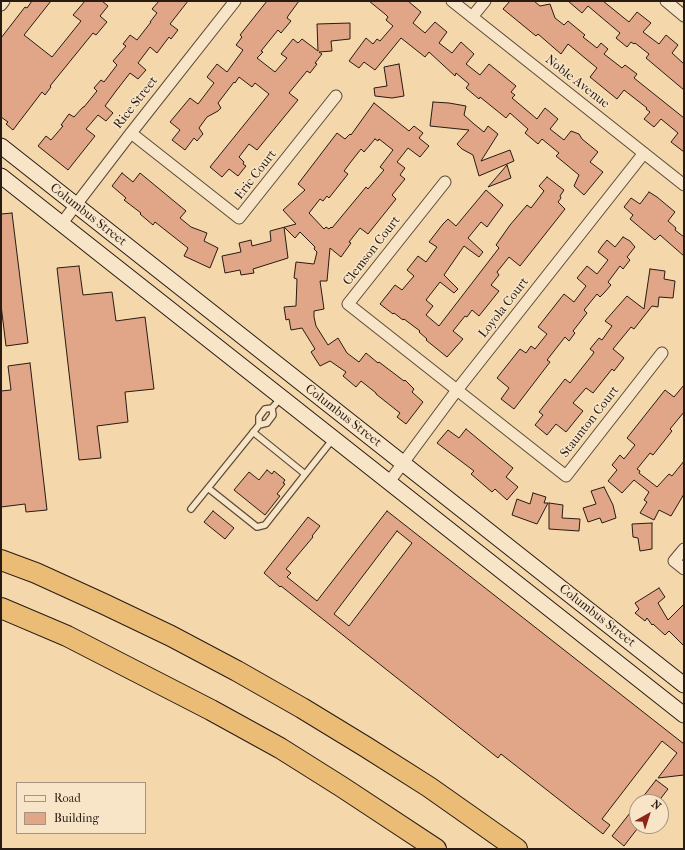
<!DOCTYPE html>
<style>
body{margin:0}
#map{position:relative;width:685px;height:850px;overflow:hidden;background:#f4d7aa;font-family:"IM FELL French Canon",serif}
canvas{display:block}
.frame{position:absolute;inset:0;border:2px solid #281b13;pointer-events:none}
.legend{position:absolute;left:16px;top:782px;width:130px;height:52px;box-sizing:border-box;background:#f8e5c8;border:1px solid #a59480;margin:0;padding:5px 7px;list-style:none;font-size:12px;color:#281b13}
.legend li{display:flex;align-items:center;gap:8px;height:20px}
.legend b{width:20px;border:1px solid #a59480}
.north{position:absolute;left:629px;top:794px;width:40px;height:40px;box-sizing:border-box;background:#f8e5c8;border:1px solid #a59480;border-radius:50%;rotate:39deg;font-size:11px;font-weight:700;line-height:16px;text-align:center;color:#281b13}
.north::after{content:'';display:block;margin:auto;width:14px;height:18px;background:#8f2418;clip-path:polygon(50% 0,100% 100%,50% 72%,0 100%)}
</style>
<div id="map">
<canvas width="685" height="850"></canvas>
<div class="frame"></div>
<ul class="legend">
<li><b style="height:5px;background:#f8e5c8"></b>Road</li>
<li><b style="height:11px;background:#e1a587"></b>Building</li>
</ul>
<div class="north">N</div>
</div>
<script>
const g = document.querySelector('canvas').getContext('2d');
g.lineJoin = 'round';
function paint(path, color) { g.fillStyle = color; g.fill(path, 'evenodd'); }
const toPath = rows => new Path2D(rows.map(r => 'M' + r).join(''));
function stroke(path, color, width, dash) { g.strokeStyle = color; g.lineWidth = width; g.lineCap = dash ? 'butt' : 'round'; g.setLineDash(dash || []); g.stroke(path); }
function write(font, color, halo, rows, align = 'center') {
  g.font = font + ' "IM FELL French Canon",serif'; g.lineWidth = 3; g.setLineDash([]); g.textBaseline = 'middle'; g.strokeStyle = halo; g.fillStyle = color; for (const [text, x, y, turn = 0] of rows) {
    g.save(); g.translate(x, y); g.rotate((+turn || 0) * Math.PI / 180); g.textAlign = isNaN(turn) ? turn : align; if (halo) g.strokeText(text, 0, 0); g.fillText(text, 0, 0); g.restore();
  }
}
const building = toPath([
 [32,1,51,1,24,35,52,57,81,21,73,15,85,1,102,1,108,6,100,16,107,22,96,35,93,33,50,86,51,87,45,95,42,92,13,130,6,124,8,122,1,117,1,38,25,7,27,8,32,1],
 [159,1,188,1,170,24,178,30,171,39,169,37,157,53,150,47,138,63,146,70,138,79,130,73,116,91,105,106,113,113,106,121,98,115,86,129,95,136,68,170,38,146,46,136,51,140,63,126,61,125,69,114,74,117,83,107,84,107,97,91,94,88,101,80,104,82,117,65,113,61,126,46,123,44,130,35,137,40,151,22,150,22,157,13,152,9,159,1],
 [267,1,299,1,288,16,287,18,291,21,281,33,278,30,261,51,263,52,257,58,275,72,287,58,281,54,293,39,298,43,302,39,318,51,317,24,350,23,350,39,331,41,332,51,319,52,322,54,315,63,317,64,310,73,307,71,289,93,298,100,257,150,249,144,239,157,244,162,243,164,246,166,238,176,229,169,222,177,210,167,269,94,255,83,252,87,239,77,235,83,234,82,218,103,221,108,218,111,207,117,199,128,203,134,197,141,194,138,185,150,172,140,180,130,170,122,190,98,198,104,214,83,207,77,217,64,227,72,243,50,236,45,242,37,240,35,267,1],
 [369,1,408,1,421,12,413,23,425,33,435,22,447,32,439,43,452,53,461,42,474,54,466,64,480,75,489,64,516,86,511,92,515,95,512,98,537,119,545,108,558,119,550,129,564,140,571,131,579,134,582,139,598,152,590,162,603,172,584,195,574,186,579,175,556,156,559,153,542,139,538,144,525,133,528,129,510,113,506,118,480,97,479,99,466,88,469,84,456,73,455,76,429,52,425,57,401,38,375,70,364,62,359,68,349,61,366,38,373,44,377,39,380,41,393,26,386,20,388,17,385,14,369,1],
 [510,1,534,1,540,6,550,4,555,18,564,25,568,21,585,35,583,37,597,48,601,43,608,49,604,54,622,68,625,65,637,74,634,78,684,118,684,152,671,142,678,133,661,119,654,127,644,119,650,112,646,109,647,108,624,90,617,99,590,77,597,68,568,44,561,54,538,34,536,36,503,9,510,1],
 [568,1,603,1,629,22,637,12,651,23,643,32,659,44,666,35,678,45,672,53,684,64,684,90,646,58,649,54,635,43,634,44,631,42,627,47,616,38,620,33,588,6,582,13,568,1],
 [399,64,404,96,392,98,375,96,374,88,387,86,384,67,399,64],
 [433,102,449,103,466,106,464,115,474,124,484,132,488,126,498,134,481,161,510,150,514,161,479,176,473,155,462,149,457,144,469,130,430,126,433,102],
 [374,103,409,131,414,126,423,133,419,138,429,146,420,157,408,148,397,162,405,168,400,175,405,179,392,195,396,199,368,234,360,228,349,242,351,243,341,257,330,248,327,281,320,281,324,309,314,311,314,317,316,326,328,345,338,338,347,353,359,362,366,353,378,363,379,362,404,381,405,380,414,389,412,392,423,402,406,424,397,417,400,413,376,394,376,393,361,381,356,387,343,376,346,372,330,361,320,366,311,352,315,349,302,328,291,330,289,319,286,320,284,307,296,306,297,279,294,278,296,262,314,264,317,252,314,249,315,247,300,232,295,238,284,227,288,258,253,269,254,273,241,275,240,270,225,273,222,256,241,252,239,243,251,240,252,246,271,241,270,231,296,224,283,210,305,190,298,184,337,133,345,139,350,134,351,135,374,103],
 [375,139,378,141,379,139,393,150,380,167,384,170,368,189,366,187,332,228,331,227,329,229,326,227,324,229,309,213,320,199,323,201,327,196,329,198,348,174,344,171,350,163,361,149,364,152,375,139],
 [507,165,511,178,488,187,507,165],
 [122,173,133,182,140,173,186,211,180,218,191,227,207,233,204,241,218,248,210,268,184,256,188,248,155,222,153,225,140,214,141,213,124,200,126,198,112,186,122,173],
 [547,177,564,190,560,196,561,198,558,202,565,209,520,266,509,257,497,272,499,275,491,285,499,291,479,316,472,310,467,317,465,316,453,331,463,339,447,357,426,340,427,339,419,332,420,331,404,319,403,320,394,313,393,314,380,304,395,285,402,290,414,276,407,270,418,256,426,262,437,247,429,242,443,224,448,219,456,226,486,190,503,205,487,227,481,222,468,238,483,252,479,257,464,246,444,275,458,289,454,293,440,282,426,300,433,306,426,315,439,326,499,248,496,245,510,225,527,205,531,208,544,191,539,186,547,177],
 [649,192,657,197,675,212,668,221,676,228,675,230,684,237,684,256,660,235,655,240,630,219,633,215,624,207,631,198,640,204,649,192],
 [12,213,28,343,6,346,1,305,1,214,12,213],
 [623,237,630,241,635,247,627,257,630,260,623,269,620,266,608,282,611,285,604,293,600,297,597,294,584,310,587,313,573,331,575,333,569,341,565,337,547,360,550,362,514,409,501,399,509,388,497,378,520,349,526,353,531,346,535,349,547,334,538,327,564,294,574,302,586,286,577,278,587,266,597,274,608,260,598,252,602,246,607,240,615,247,623,237],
 [79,266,83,295,112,292,116,321,145,317,154,389,125,392,128,422,97,426,101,458,79,460,57,268,79,266],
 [650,269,665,271,664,279,675,281,673,298,659,297,658,307,652,306,634,329,631,327,613,349,624,358,614,371,612,369,593,393,586,388,573,403,583,411,566,432,556,424,547,435,535,425,543,415,539,412,565,379,570,383,593,354,594,352,590,349,599,338,602,340,612,326,605,321,627,296,644,309,650,269],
 [30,363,47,510,26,512,25,504,1,507,1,391,11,390,8,366,30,363],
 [684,385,684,412,670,429,672,431,653,455,650,453,637,469,640,471,639,473,657,487,669,474,672,476,684,461,684,494,671,516,659,510,654,520,640,513,647,502,644,500,649,492,634,480,622,493,608,481,617,470,612,465,620,455,624,459,635,445,627,438,665,390,674,397,684,385],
 [466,429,513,468,506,477,518,487,507,500,495,489,492,492,471,474,474,471,437,443,448,430,459,438,466,429],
 [267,470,272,474,274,471,285,480,283,483,285,484,277,494,280,496,265,515,234,490,249,472,259,480,267,470],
 [604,487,613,505,616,518,602,523,600,518,588,522,583,508,596,504,591,491,604,487],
 [533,493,546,497,544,503,548,503,537,524,512,515,517,499,530,504,533,493],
 [549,503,563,505,562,518,580,519,579,531,549,529,549,503],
 [213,511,234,528,225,539,204,522,213,511],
 [387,511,684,744,684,775,658,778,677,753,662,741,602,819,610,825,603,834,501,754,498,758,281,586,280,587,264,573,308,517,320,526,312,536,313,537,286,569,291,573,287,577,317,601,387,511],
 [397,531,412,543,349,626,334,614,397,531],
 [652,523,652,549,640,551,638,538,633,537,632,524,652,523],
 [659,588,665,597,658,603,668,620,684,604,684,646,669,631,665,635,653,624,652,625,647,618,645,621,635,613,639,609,635,603,659,588],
 [656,780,668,789,658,802,639,802,656,780],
 [637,804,637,829,624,846,612,836,637,804]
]);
paint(building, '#e1a587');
stroke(building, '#281b13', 1);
const service = toPath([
 [272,408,273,415,267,423,259,425,259,417,265,409,272,408,280,399],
 [253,432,305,474],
 [208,488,257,527,265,525,333,439],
 [191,509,259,425]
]);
const minor = toPath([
 [452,1,684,185],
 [666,1,684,16],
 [1,5,4,1],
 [472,17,485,1],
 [131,133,239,218,336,96],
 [445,182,348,304,566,476,662,353],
 [62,223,131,133,235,1],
 [389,482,457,390,644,153],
 [684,549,674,561,684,569]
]);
const secondary = toPath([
 [1,146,684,685],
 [1,176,684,715]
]);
const motorway = toPath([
 [1,560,36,573,104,604,171,636,237,671,302,708,366,747,429,787,517,849],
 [1,608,67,636,211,710,280,748,342,787,436,849]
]);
stroke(service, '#5b4a39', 8);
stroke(minor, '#5b4a39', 13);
stroke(secondary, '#281b13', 17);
stroke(motorway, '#281b13', 22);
stroke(service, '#f8e5c8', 5.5);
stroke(minor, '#f8e5c8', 11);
stroke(secondary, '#f8e5c8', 15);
stroke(motorway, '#eabc75', 20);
write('13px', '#281b13', '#f8e5c8', [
 ["Noble Avenue",577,82,38],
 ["Rice Street",136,103,-52],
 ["Eric Court",256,175,-52],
 ["Columbus Street",88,215,38],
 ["Clemson Court",372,251,-52],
 ["Loyola Court",504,308,-52],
 ["Columbus Street",343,416,38],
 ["Staunton Court",590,422,-52],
 ["Columbus Street",597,616,38]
]);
</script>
